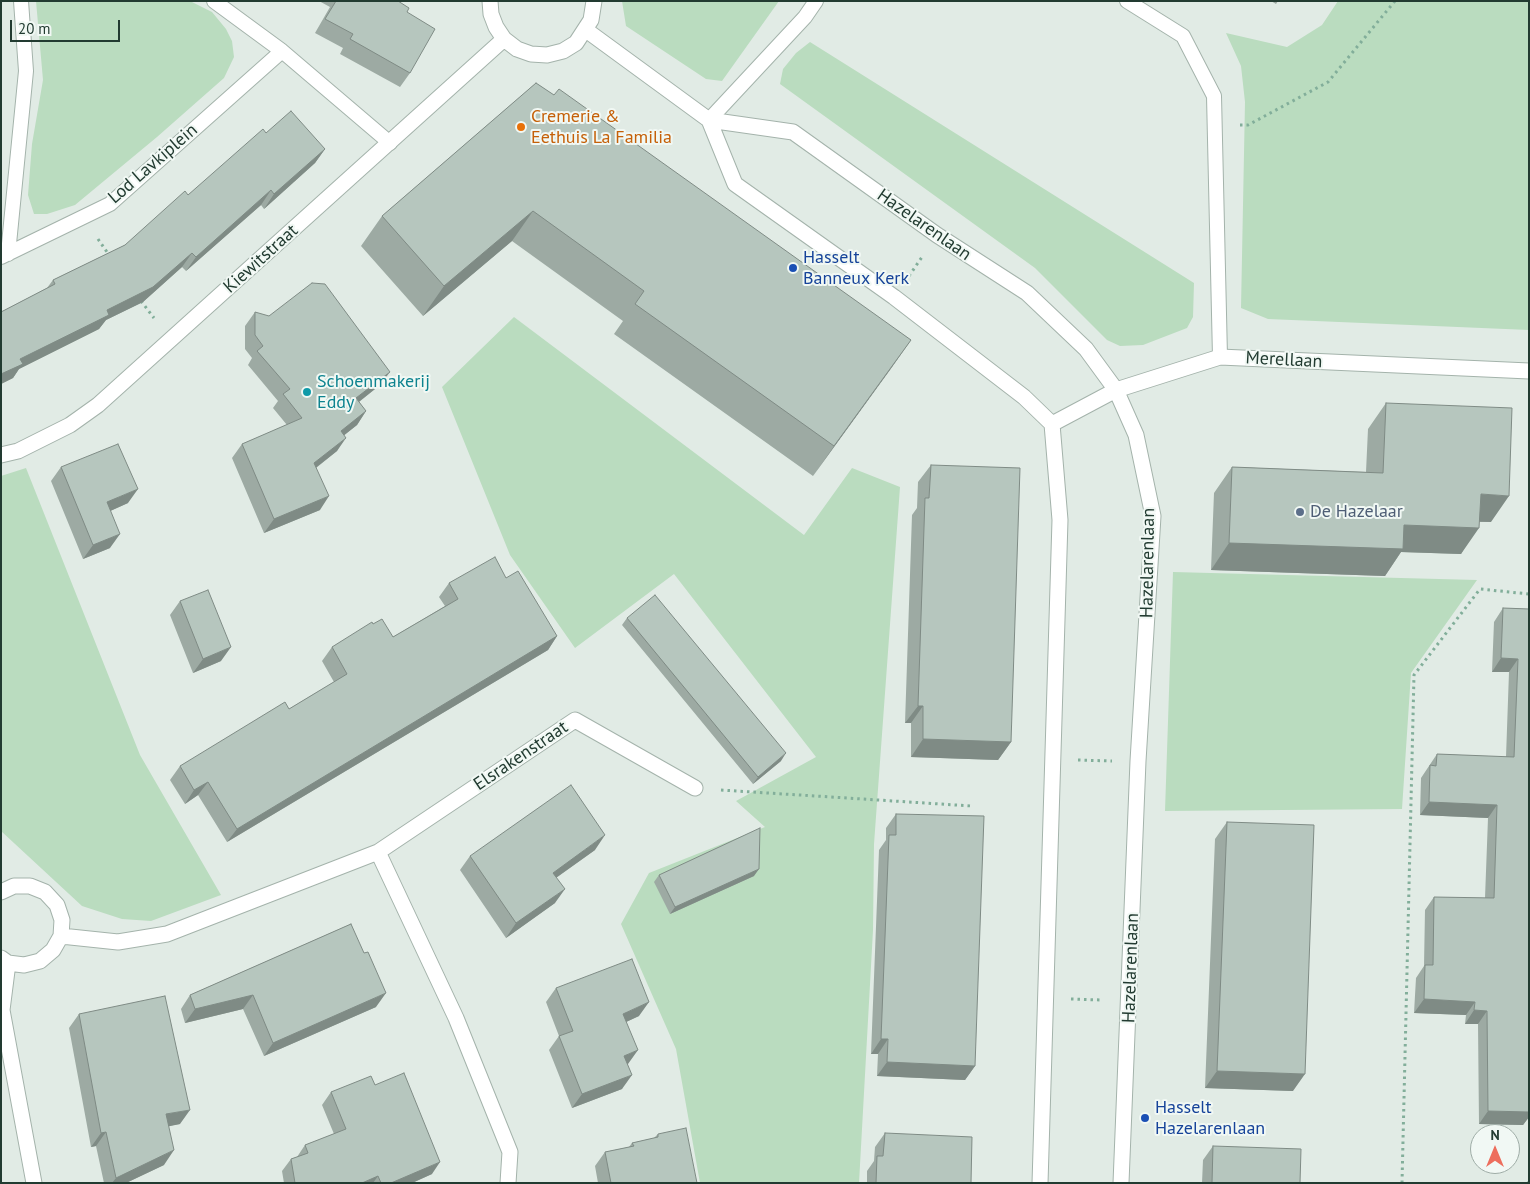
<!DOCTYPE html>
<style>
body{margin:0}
#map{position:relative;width:1530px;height:1184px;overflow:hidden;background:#e1ebe5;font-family:"PT Sans",sans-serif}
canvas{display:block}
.frame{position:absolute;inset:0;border:2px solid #223b31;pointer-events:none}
.north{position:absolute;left:1470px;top:1124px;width:50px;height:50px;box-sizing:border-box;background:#f1f8f4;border:1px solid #9eaca6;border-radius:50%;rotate:0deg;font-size:14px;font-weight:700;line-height:20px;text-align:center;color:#223b31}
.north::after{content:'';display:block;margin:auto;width:18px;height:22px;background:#ed6e5d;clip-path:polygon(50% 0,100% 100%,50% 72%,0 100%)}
.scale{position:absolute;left:10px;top:20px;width:110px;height:22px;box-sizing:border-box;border:2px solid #223b31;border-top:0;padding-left:6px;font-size:15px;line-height:18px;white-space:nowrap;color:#223b31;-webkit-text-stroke:4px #f1f8f4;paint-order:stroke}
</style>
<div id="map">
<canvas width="1530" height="1184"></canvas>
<div class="frame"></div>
<div class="north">N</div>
<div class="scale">20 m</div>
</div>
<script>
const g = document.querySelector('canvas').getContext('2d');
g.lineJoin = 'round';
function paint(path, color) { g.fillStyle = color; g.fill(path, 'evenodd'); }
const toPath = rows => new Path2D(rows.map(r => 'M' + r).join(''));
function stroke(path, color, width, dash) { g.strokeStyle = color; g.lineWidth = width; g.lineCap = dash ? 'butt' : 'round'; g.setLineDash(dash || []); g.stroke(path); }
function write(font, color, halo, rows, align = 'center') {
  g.font = font + ' "PT Sans",sans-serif'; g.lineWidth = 4; g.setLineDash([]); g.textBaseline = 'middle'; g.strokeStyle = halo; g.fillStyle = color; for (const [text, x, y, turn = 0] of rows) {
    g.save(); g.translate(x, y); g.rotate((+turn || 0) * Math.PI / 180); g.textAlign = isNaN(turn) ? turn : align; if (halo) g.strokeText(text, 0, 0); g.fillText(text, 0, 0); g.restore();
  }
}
paint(toPath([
 [36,1,190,1,212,12,226,29,232,41,234,57,224,78,157,137,75,205,47,214,34,214,28,195,32,144,43,80],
 [622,1,779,1,722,81,706,79,626,26],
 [1338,1,1529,1,1529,330,1268,319,1241,308,1245,102,1241,66,1226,33,1287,47,1322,25],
 [810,42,1194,283,1193,317,1187,328,1143,345,1120,346,1107,340,1035,268,780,84,783,69,796,53],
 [514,317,804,535,852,468,900,487,874,844,873,930,859,1183,700,1183,676,1049,621,924,649,873,765,827,736,801,816,757,674,574,575,648,510,555,442,387],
 [26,468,140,755,221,895,151,921,122,919,82,906,1,831,1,476],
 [1173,572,1477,580,1411,673,1402,809,1165,811]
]), '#badcbf');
const service = toPath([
 [214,1,282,51,390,143],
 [1127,1,1183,36,1214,96,1220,357],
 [709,120,805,17,816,1],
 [8,254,26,71,21,1],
 [1,257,110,204,282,51]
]);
const minor = toPath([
 [490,1,491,14,496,27,504,39,517,49,531,54,547,55,563,51,576,43,591,20,594,1],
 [586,30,709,120,793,132,937,235,1027,293,1086,349,1116,390,1136,435,1153,516,1138,761,1121,1183],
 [709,120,735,184,894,297,1024,397,1052,424,1060,520,1040,1183],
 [1052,424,1116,390,1220,357,1529,371],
 [1,455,18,451,70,425,98,405,504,39],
 [378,852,456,1018,510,1152,508,1183],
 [1,892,14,886,30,886,45,892,57,905,62,920,61,936,53,950,40,961,24,965,8,963,1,958],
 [61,936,118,942,167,934,378,852,575,720,695,788],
 [8,963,2,1010,34,1183]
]);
stroke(service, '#a4b3ab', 16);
stroke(minor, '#a4b3ab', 17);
stroke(toPath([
 [1240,125,1248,125,1328,82,1395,1],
 [98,239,109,255],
 [909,276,922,257],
 [141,301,154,318],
 [1078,760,1112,761],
 [721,790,972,806],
 [1071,999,1102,1000],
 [1402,1183,1414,675,1480,589,1529,594],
 [1528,1183,1529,1182]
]), '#82ae9a', 3, [2.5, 4]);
stroke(service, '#fff', 14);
stroke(minor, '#fff', 15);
paint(toPath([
 [319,1,398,1,407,12,410,73,400,87,340,54,343,48,315,33,330,7],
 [1271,1,1278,1,1276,4],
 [536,83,911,340,813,476,614,334,623,321,512,241,423,316,361,246,382,216],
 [266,133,325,149,315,163,264,209,261,205,186,271,182,267,143,302,106,320,99,329,19,369,13,378,1,384,1,312,47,288,53,280,125,245],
 [255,312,380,385,359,402,366,411,357,425,344,435,337,451,316,468,320,510,264,533,232,458,242,444,287,425,273,408,278,401,248,365,252,358,245,349,245,326],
 [1386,403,1491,522,1479,522,1461,554,1401,552,1385,576,1211,570,1214,493,1232,467,1366,472,1368,429],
 [931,465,1011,742,998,760,911,757,911,723,905,723,912,515,917,508,918,482],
 [61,467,128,503,110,511,110,548,83,559,51,481],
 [506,578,557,636,548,650,227,842,198,795,185,804,170,780,180,766,289,709,334,682,322,661,332,647,373,624,393,637,445,606,439,597,449,583],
 [180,601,221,661,193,673,170,615],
 [1503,608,1529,609,1529,1117,1523,1125,1479,1124,1478,1024,1465,1024,1466,1015,1414,1013,1416,978,1424,966,1425,910,1434,897,1485,898,1488,818,1420,815,1421,778,1437,754,1506,757,1509,672,1492,672,1494,622],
 [627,618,781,761,753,784,622,625],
 [896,814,975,1066,965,1080,877,1076,878,1054,871,1054,879,850,886,840,886,828],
 [1227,822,1293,1091,1205,1088,1215,839],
 [595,850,556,878,555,903,506,938,460,870,470,856],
 [659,875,754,876,670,914,654,882],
 [351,924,376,1007,264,1056,243,1009,185,1023,181,1009,190,995],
 [556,988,639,1016,626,1022,628,1064,622,1089,572,1108,549,1050,559,1036,546,1002],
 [79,1014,180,1124,168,1126,164,1165,126,1183,104,1183,96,1146,91,1147,69,1028],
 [375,1085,432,1174,412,1183,284,1183,282,1171,291,1159,297,1157,305,1145,334,1134,322,1105,331,1092],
 [885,1133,971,1183,867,1183,867,1171,874,1161,875,1147],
 [658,1134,697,1183,598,1183,595,1166,605,1152,629,1147,632,1143,654,1138],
 [1213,1146,1300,1183,1202,1183,1203,1160]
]), '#9daaa3');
paint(toPath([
 [325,149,315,163,264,209,274,194],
 [271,190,261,205,186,271,196,257],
 [533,211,512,241,423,316,444,286],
 [192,253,182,267,143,302,106,320,99,329,19,369,13,378,1,384,1,374,20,359,107,310],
 [911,340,890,370,813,476,834,446],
 [390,372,380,385,346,412,356,398],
 [366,411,357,425,332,445,341,431],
 [346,438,337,451,304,477,314,463],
 [138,489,128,503,97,517,107,502],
 [1481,494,1509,496,1491,522,1462,521],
 [329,496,320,510,264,533,274,519],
 [1404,525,1479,528,1461,554,1401,552,1385,576,1211,570,1229,543],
 [120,534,110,548,83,559,93,545],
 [557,636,548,650,227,842,237,829],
 [231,647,221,661,193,673,203,659],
 [1501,658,1518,659,1509,672,1492,672],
 [918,706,923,706,911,723,905,723],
 [923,739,1011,742,998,760,911,757],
 [786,753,781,761,753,784,758,777],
 [208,782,198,795,185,804,194,790],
 [1429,802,1497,805,1488,818,1420,815],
 [605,835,595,850,543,887,553,873],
 [759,869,754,876,670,914,675,907],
 [565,889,555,903,506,938,516,923],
 [386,993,376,1007,264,1056,273,1043],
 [253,995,243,1009,185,1023,195,1009],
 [1424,999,1475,1002,1466,1015,1414,1013],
 [649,1002,639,1016,613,1028,623,1014],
 [1474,1010,1487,1011,1478,1024,1465,1024],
 [881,1039,888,1039,878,1054,871,1054],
 [638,1050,628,1064,614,1071,624,1056],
 [887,1062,975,1066,965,1080,877,1076],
 [1217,1071,1305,1074,1293,1091,1205,1088],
 [632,1075,622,1089,572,1108,582,1094],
 [190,1110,180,1124,156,1129,166,1114],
 [1488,1111,1529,1112,1529,1117,1523,1125,1479,1124],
 [106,1132,96,1146,91,1147,101,1133],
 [174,1150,164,1165,126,1183,112,1183,116,1178],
 [440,1162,432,1174,412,1183,391,1183],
 [378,1176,373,1183,362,1183]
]), '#7f8b85');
const building = toPath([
 [336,1,398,1,409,8,407,12,435,29,410,73,350,39,353,34,325,19,336,1],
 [536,83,554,95,559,89,911,340,834,446,635,304,644,291,533,211,444,286,382,216,536,83],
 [291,111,325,149,274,194,271,190,196,257,192,253,153,287,107,310,109,315,20,359,23,364,1,374,1,312,55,284,53,280,125,245,185,191,188,195,263,129,266,133,291,111],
 [312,283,325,284,390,372,356,398,366,411,341,431,346,438,314,463,329,496,274,519,242,444,302,418,283,394,290,389,257,351,263,346,255,335,255,312,269,316,312,283],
 [1386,403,1512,408,1509,496,1481,494,1479,528,1404,525,1403,549,1229,543,1232,467,1383,473,1386,403],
 [118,444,138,489,107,502,120,534,93,545,61,467,118,444],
 [931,465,1020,468,1011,742,923,739,923,706,918,706,925,498,929,498,931,465],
 [495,557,506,578,518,571,557,636,237,829,208,782,194,790,180,766,285,702,289,709,347,674,332,647,372,622,373,624,382,619,393,637,458,599,449,583,495,557],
 [208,590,231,647,203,659,180,601,208,590],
 [655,595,786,753,758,777,627,618,655,595],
 [1503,608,1529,609,1529,1112,1488,1111,1487,1011,1474,1010,1475,1002,1424,999,1425,965,1433,965,1434,897,1494,898,1497,805,1429,802,1430,765,1436,766,1437,754,1514,757,1518,659,1501,658,1503,608],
 [571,785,605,835,553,873,565,889,516,923,470,856,571,785],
 [896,814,984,816,975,1066,887,1062,888,1039,881,1039,889,835,896,835,896,814],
 [1227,822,1314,825,1305,1074,1217,1071,1227,822],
 [760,828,759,869,675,907,659,875,760,828],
 [351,924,364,953,368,952,386,993,273,1043,253,995,195,1009,190,995,351,924],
 [632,959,649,1002,623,1014,638,1050,624,1056,632,1075,582,1094,559,1036,573,1031,556,988,632,959],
 [165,996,190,1110,166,1114,174,1150,116,1178,106,1132,101,1133,79,1014,165,996],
 [404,1073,440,1162,391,1183,381,1183,378,1176,362,1183,295,1183,291,1159,308,1153,305,1145,346,1129,331,1092,371,1076,375,1085,404,1073],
 [686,1128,697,1183,611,1183,605,1152,634,1146,632,1143,658,1137,658,1134,686,1128],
 [885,1133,972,1137,971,1183,876,1183,877,1156,883,1156,885,1133],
 [1213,1146,1301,1149,1300,1183,1212,1183,1213,1146]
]);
paint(building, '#b6c6be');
stroke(building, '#7f8b85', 1);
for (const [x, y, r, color] of [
 [521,127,5,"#e8710a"],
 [793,268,5,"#1a4fb4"],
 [307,392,5,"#0f9aa8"],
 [1300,512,5,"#5c6f8a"],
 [1145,1118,5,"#1a4fb4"]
]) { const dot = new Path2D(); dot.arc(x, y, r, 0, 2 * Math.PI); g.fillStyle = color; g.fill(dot); stroke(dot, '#f1f8f4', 2); }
write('18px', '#c56008', '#f1f8f4', [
 ["Cremerie &",531,117],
 ["Eethuis La Familia",531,138]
], 'left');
write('18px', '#223b31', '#f1f8f4', [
 ["Lod Lavkiplein",153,164,-41],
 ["Hazelarenlaan",924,225,35],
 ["Kiewitstraat",261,259,-42],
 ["Merellaan",1284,360,3],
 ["Hazelarenlaan",1148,563,-89],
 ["Elsrakenstraat",521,756,-34],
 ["Hazelarenlaan",1131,968,-88]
]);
write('18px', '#164399', '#f1f8f4', [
 ["Hasselt",803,258],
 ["Banneux Kerk",803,279],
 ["Hasselt",1155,1108],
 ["Hazelarenlaan",1155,1129]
], 'left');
write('18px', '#0d838f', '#f1f8f4', [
 ["Schoenmakerij",317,382],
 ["Eddy",317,403]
], 'left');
write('18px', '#4e5e75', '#f1f8f4', [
 ["De Hazelaar",1310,512]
], 'left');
</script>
